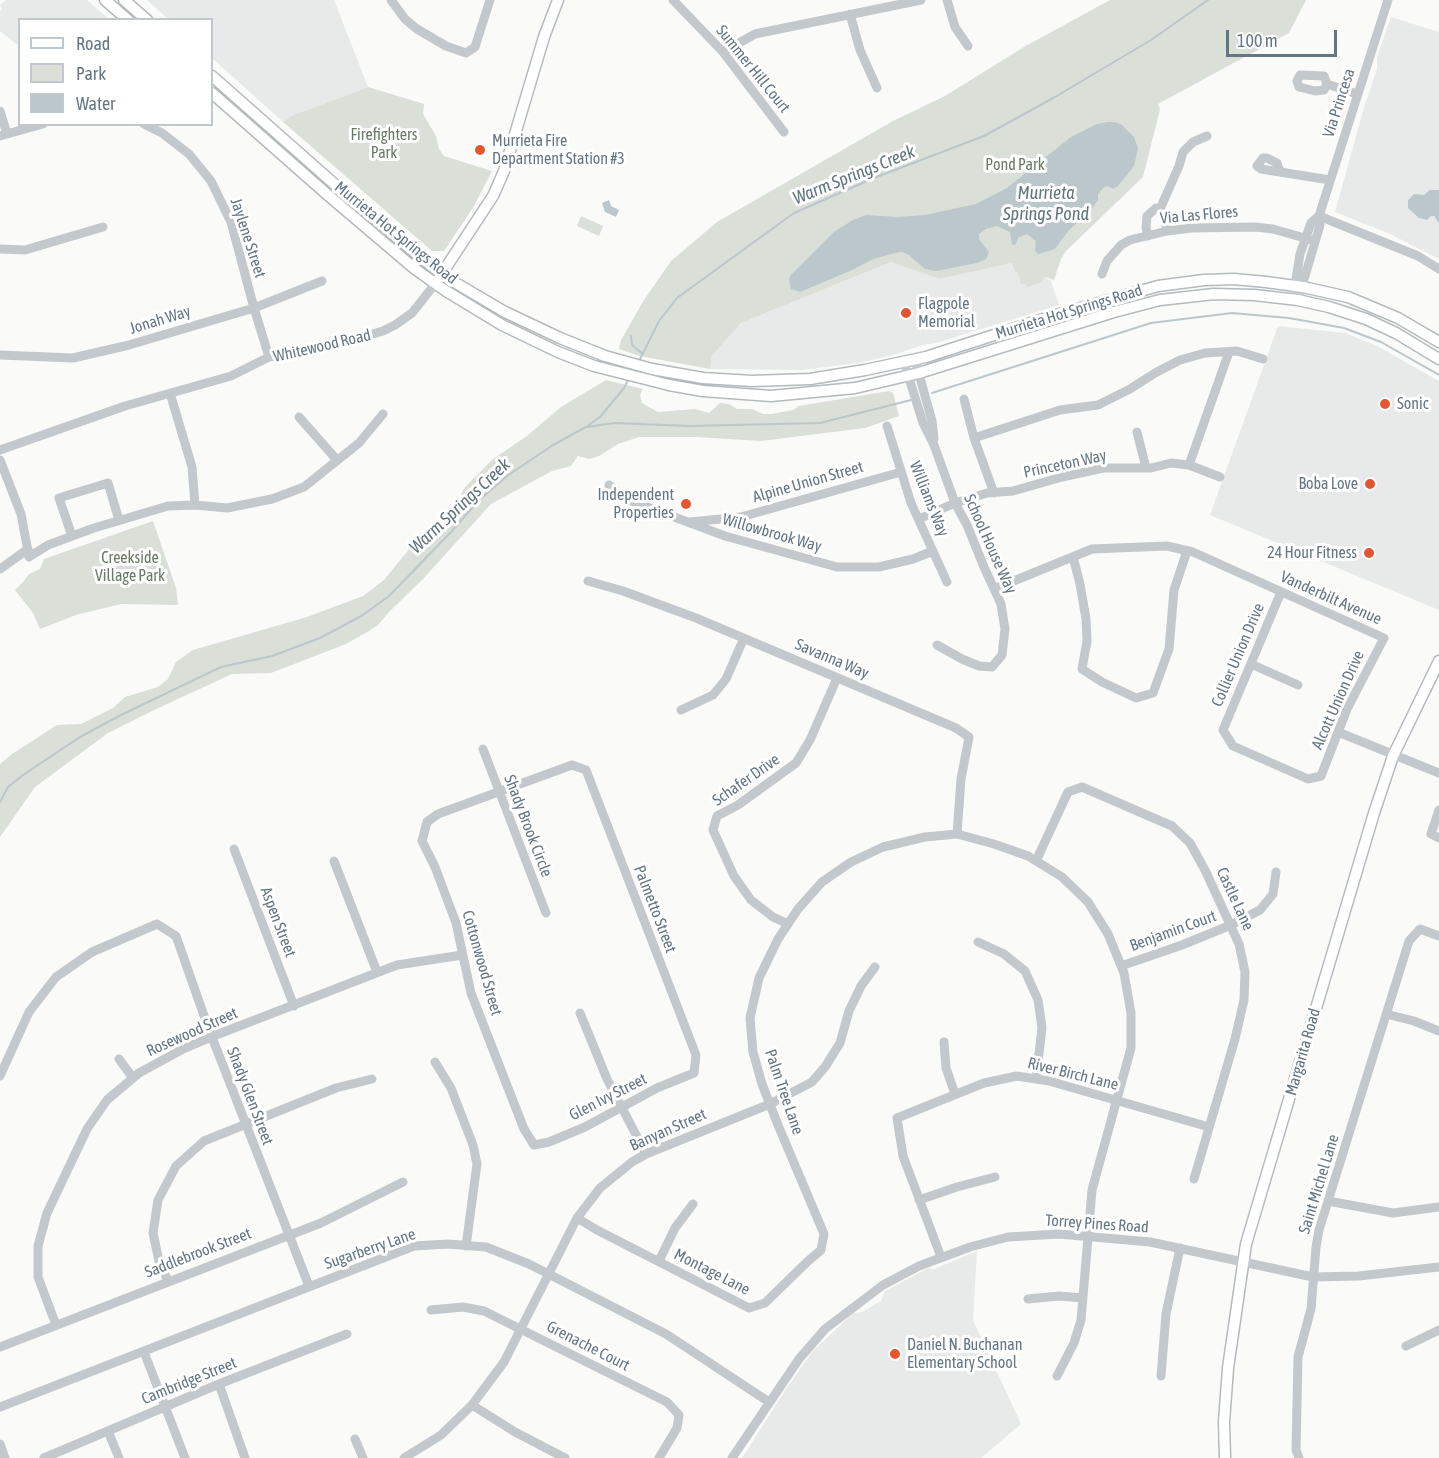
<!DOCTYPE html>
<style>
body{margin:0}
#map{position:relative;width:1439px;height:1458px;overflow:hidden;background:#fafaf8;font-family:"Asap Condensed",sans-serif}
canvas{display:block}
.legend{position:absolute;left:18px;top:18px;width:195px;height:108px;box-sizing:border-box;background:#fff;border:2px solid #c1c8cd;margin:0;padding:8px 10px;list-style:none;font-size:18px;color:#657683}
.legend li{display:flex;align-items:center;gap:12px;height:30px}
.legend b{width:30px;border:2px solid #c1c8cd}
.scale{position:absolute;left:1226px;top:30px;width:111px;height:27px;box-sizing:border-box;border:3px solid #657683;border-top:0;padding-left:8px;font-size:18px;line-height:21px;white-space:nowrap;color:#657683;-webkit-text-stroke:4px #fff;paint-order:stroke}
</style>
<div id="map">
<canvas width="1439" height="1458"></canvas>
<ul class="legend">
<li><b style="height:8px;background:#fff"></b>Road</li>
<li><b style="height:16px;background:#dadfd7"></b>Park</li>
<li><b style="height:16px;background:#bbc7cb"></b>Water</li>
</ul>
<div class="scale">100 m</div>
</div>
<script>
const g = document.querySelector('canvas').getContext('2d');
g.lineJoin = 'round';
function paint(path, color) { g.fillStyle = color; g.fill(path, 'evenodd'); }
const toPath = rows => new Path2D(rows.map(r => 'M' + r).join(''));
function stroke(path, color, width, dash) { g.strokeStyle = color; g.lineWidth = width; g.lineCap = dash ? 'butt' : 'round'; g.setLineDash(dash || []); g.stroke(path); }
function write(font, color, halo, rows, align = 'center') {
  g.font = font + ' "Asap Condensed",sans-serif'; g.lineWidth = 6; g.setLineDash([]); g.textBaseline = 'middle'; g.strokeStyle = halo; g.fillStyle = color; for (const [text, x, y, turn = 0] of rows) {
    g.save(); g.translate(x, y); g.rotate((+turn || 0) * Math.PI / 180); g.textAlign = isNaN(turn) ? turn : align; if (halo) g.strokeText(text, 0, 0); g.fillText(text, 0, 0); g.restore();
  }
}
paint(toPath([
 [6,0,87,0,109,19,20,20,19,46,0,31,0,12,2,9,0,5],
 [147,0,334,0,368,87,291,116,283,122,212,58,212,20,168,19],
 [1391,17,1439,32,1439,259,1390,234,1335,212,1363,111,1377,69,1377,57],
 [891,262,939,279,1016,262,1041,281,1045,277,1051,281,1059,305,936,343,923,345,890,356,858,363,802,370,710,369,712,356,741,323],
 [1278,326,1345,333,1377,346,1439,381,1439,610,1210,515],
 [977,1251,973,1320,1021,1424,981,1458,742,1458,786,1389,812,1352,853,1313,862,1312,881,1301,885,1291,928,1268,934,1269]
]), '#e8e9e9');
paint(toPath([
 [1110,0,1306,0,1289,33,1158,104,1160,109,1143,177,1066,251,1061,259,1054,280,1045,277,1041,282,1027,287,1025,284,1021,284,1018,273,1015,271,1012,263,939,279,891,262,741,323,712,356,710,369,640,356,619,349,621,340,644,300,671,261,717,222,893,121,945,96,1024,47],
 [368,87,424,104,423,114,436,136,439,149,444,156,492,171,474,206,444,251,432,251,283,122,291,116],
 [581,216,603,226,599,236,577,226],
 [606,380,643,389,640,395,642,403,658,412,695,409,709,413,720,403,729,404,737,409,752,409,763,414,772,414,793,410,799,406,889,391,893,393,899,416,865,428,761,441,696,437,639,437,618,444,599,456,589,459,578,456,571,466,552,471,491,504,423,579,389,612,378,625,369,631,346,644,271,673,232,674,152,711,108,733,35,787,0,837,0,764,12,754,57,725,81,724,113,708,125,697,158,687,168,679,176,662,193,650,307,617,363,596,384,580,410,548,423,539,464,497,461,494,465,487,493,459,527,436,561,407],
 [153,521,176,588,178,605,121,604,76,615,40,629,33,613,15,590,23,582,29,574,40,569,44,559]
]), '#dadfd7');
paint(toPath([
 [1108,122,1115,122,1122,125,1134,137,1138,148,1134,166,1118,186,1113,189,1108,186,1104,187,1098,194,1098,200,1091,210,1068,231,1055,249,1038,254,1035,251,1036,241,1027,234,1019,237,1015,245,1012,244,1010,232,997,226,986,229,979,234,979,239,989,252,986,259,977,263,936,271,925,269,909,255,902,252,895,253,873,259,852,270,800,292,791,289,789,279,791,275,834,232,853,220,866,215,898,217,925,215,976,204,1007,188,1071,137,1097,124],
 [1430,190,1439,190,1439,223,1434,216,1431,216,1427,220,1419,218,1408,208,1408,200,1414,194,1424,195],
 [609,200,611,206,619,210,616,217,605,212,602,203]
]), '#bbc7cb');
stroke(toPath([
 [631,336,632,345,643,354],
 [638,363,659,321,677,298,794,213,874,178,984,136,1055,97,1151,40,1208,0],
 [932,393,1151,323,1232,313,1289,318,1344,328,1381,342,1439,375],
 [587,427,614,423,690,426,820,423,911,400],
 [0,802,8,787,23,775,80,737,119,716,221,667,272,656,320,638,363,615,389,596,451,532,479,500,507,476,553,445,586,427,600,417,624,388,629,378]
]), '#bbc7cb', 2);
const major = toPath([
 [105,0,128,20],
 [124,0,147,20],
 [212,76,340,189,424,260,454,282,505,312,560,338,605,356,652,369,703,378,752,381,810,379,865,370,926,357,1056,315,1158,286,1204,280,1234,279,1266,282,1303,287,1348,297,1398,318,1439,342],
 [212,93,329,196,415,269,446,291,502,325,558,352,594,366,669,385,703,391,771,396,855,388,919,373,1114,312,1160,300,1214,294,1254,295,1298,300,1329,307,1366,319,1396,333,1439,359],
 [439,278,493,196,504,171,544,37,558,0],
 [1225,1458,1224,1422,1228,1368,1246,1244,1374,813,1393,756,1439,661]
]);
stroke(major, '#b5babe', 13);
stroke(toPath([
 [391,0,405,19,417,29,446,46,466,53,475,47,490,0],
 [673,0,723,52,784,132],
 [947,0,955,27,968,46],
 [850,14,860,50,877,88],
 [723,52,755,34,921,0],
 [1327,84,1324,90,1315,91,1299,87,1297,81,1300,75,1324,76,1327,84,1357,94],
 [0,111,7,134],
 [144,124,162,133,189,154,211,181,231,222,254,308,269,357],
 [0,136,43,124],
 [1280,172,1277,163,1267,158,1263,158,1257,166,1261,169,1330,180],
 [1160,209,1179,166,1183,152,1193,142,1207,136],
 [1319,216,1418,256,1439,269],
 [1148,236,1146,228,1147,216,1156,208,1160,209,1164,214,1167,231],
 [0,249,25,250,103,227],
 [1102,274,1107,261,1121,245,1130,240,1167,231,1192,228,1255,227,1273,229,1315,241],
 [1296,292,1295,286,1300,254,1311,223,1319,216],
 [1298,300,1320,225,1319,216,1388,0],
 [0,355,73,358,129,345,254,308,322,281],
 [915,360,932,421,934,439],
 [904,362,923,423,934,445,955,503,967,525,984,567,1001,604,1005,629,1002,655,992,667,979,666,962,659,937,645],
 [964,399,974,438,994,493],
 [299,417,337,460],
 [887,426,911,503,947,582],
 [1137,432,1146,468],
 [974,438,1060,410,1098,405,1130,389,1155,373,1180,360,1205,353,1237,351,1263,359],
 [0,450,125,406,231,376,269,357,339,344,383,331,395,325,412,313,435,284],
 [0,460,21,514,29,557,48,545,94,528,168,506,195,505,192,467,170,393],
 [1189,465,1229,352],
 [609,485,626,499,725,536,837,567,879,567,913,559,933,551],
 [195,505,227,508,272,499,304,487,359,443,383,414],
 [919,519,955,503,987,493,1013,491,1062,477,1103,468,1151,468,1171,463,1189,465,1220,477],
 [690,522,741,517,901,472],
 [72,536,59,498,108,483,119,520],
 [1073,557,1080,584,1086,619,1087,641,1082,669,1102,682,1136,698,1153,693,1169,649,1174,590,1187,551],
 [0,569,28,549],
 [588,581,623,591,696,618,956,728,969,737,961,779,957,834],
 [994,589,1092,549,1167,546,1193,552,1384,638,1347,709,1321,776,1308,779,1233,746,1223,730,1281,592],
 [1251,664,1298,685],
 [681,710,713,695,726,679,744,638],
 [1338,732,1439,773],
 [483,749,546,913],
 [572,765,586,770,696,1055,694,1073,657,1088,585,1127,549,1142,534,1145,524,1129,471,993,456,923,435,867,422,841,427,822,438,814,572,765],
 [1439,810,1431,834,1439,838],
 [234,849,294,1006],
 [334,861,377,972],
 [1036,861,1068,792,1082,787,1172,826,1190,843,1205,870,1239,944,1245,972,1244,1000,1235,1039,1194,1179],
 [788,924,773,917,751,900,734,876,713,830,717,816,738,805,796,763,810,740,837,678],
 [978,942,1004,954,1025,971,1038,1000,1042,1028,1036,1079],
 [1121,966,1182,945,1231,925,1260,910,1273,894,1276,872],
 [580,1013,607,1079,646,1154],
 [1386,1014,1414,1021,1439,1031],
 [944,1042,946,1068,955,1094],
 [119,1059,133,1078],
 [435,1062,451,1088,473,1145,477,1164,466,1246],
 [0,1076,29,1012,56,977,92,952,157,924,176,936,208,1027,309,1286],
 [919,1200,957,1187,995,1177],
 [1328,1201,1393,1213,1439,1207],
 [577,1218,597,1230,749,1308,765,1303,807,1262,821,1250,824,1234,778,1125,762,1084,753,1052,750,1018,759,978,778,939,798,909,822,882,851,862,883,847,925,837,957,834,994,844,1028,856,1062,877,1088,902,1108,934,1124,973,1131,1013,1131,1048,1092,1190,1081,1320,1074,1343,1057,1376],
 [941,1257,903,1156,897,1118,984,1083,1017,1076,1049,1081,1209,1127],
 [659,1261,675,1228,693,1204],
 [168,1281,159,1261,153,1233,158,1200,176,1166,204,1141,336,1088,372,1079],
 [1028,1299,1059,1296,1083,1298],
 [431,1310,463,1307,484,1311,667,1402,679,1415,677,1428,659,1458],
 [56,1325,38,1277,38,1246,47,1213,87,1129,107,1100,139,1073,183,1049,211,1037,397,965,462,955],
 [1406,1346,1439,1330],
 [0,1347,321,1223,403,1182],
 [144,1352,185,1458],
 [1161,1376,1166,1314,1180,1248],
 [219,1384,245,1458],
 [472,1405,515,1432,565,1458],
 [0,1407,414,1246,448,1244,486,1247,529,1264,666,1334,769,1402],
 [108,1431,119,1458],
 [355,1439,363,1458],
 [0,1444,5,1458],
 [44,1458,219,1384,347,1334],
 [404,1458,441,1435,472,1405,504,1362,577,1218,600,1188,632,1162,646,1154,770,1104,812,1082,825,1067,840,1043,849,1011,861,986,875,967],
 [732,1458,799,1359,825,1329,883,1285,919,1266,970,1247,1008,1237,1059,1234,1150,1242,1313,1277,1359,1276,1439,1267],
 [1299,1458,1296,1450,1298,1357,1311,1309,1316,1247,1319,1230,1409,941,1420,929,1439,936]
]), '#c3c8cc', 9);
stroke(major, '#fff', 10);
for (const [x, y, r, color] of [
 [480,150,6,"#e4572e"],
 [906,313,6,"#e4572e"],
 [1385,404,6,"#e4572e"],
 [1370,484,6,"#e4572e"],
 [686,504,6,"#e4572e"],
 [1369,553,6,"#e4572e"],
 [895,1354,6,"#e4572e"]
]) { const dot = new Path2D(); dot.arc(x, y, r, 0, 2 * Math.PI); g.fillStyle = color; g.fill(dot); stroke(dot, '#fff', 2); }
write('16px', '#657683', '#fff', [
 ["Summer Hill Court",753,69,51],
 ["Via Princesa",1339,103,-72],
 ["Via Las Flores",1199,215,-5],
 ["Murrieta Hot Springs Road",396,233,39],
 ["Jaylene Street",248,238,72],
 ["Murrieta Hot Springs Road",1069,312,-17],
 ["Jonah Way",160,320,-17],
 ["Whitewood Road",322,346,-13],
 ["Princeton Way",1065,464,-12],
 ["Alpine Union Street",808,482,-16],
 ["Williams Way",929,499,68],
 ["Willowbrook Way",772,533,16],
 ["School House Way",990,544,66],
 ["Vanderbilt Avenue",1331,598,24],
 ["Collier Union Drive",1238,655,-67],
 ["Savanna Way",832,659,23],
 ["Alcott Union Drive",1338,700,-66],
 ["Schafer Drive",746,780,-35],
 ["Shady Brook Circle",528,826,69],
 ["Castle Lane",1235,899,65],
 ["Palmetto Street",655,909,69],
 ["Aspen Street",278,922,69],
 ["Benjamin Court",1173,931,-20],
 ["Cottonwood Street",482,963,74],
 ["Rosewood Street",192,1032,-24],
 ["Margarita Road",1303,1052,-74],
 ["River Birch Lane",1073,1074,14],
 ["Palm Tree Lane",784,1092,71],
 ["Shady Glen Street",250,1096,69],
 ["Glen Ivy Street",608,1097,-27],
 ["Banyan Street",668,1130,-24],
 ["Saint Michel Lane",1319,1184,-73],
 ["Torrey Pines Road",1097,1224,4],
 ["Sugarberry Lane",370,1249,-19],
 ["Saddlebrook Street",198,1253,-21],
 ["Montage Lane",712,1272,27],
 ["Grenache Court",588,1346,27],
 ["Cambridge Street",189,1381,-22]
]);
write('16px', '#687a64', '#fff', [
 ["Firefighters",384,135],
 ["Park",384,153],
 ["Pond Park",1015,165],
 ["Creekside",130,558],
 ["Village Park",130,576]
]);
write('16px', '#657683', '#fff', [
 ["Murrieta Fire",492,141],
 ["Department Station #3",492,159],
 ["Flagpole",918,304],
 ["Memorial",918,322],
 ["Sonic",1397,404],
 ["Boba Love",1358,484,"right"],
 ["Independent",674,495,"right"],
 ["Properties",674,513,"right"],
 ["24 Hour Fitness",1357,553,"right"],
 ["Daniel N. Buchanan",907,1345],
 ["Elementary School",907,1363]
], 'left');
write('italic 18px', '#60757c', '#fff', [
 ["Warm Springs Creek",854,175,-22],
 ["Murrieta",1046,193],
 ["Springs Pond",1046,214],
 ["Warm Springs Creek",460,506,-43]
]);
</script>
